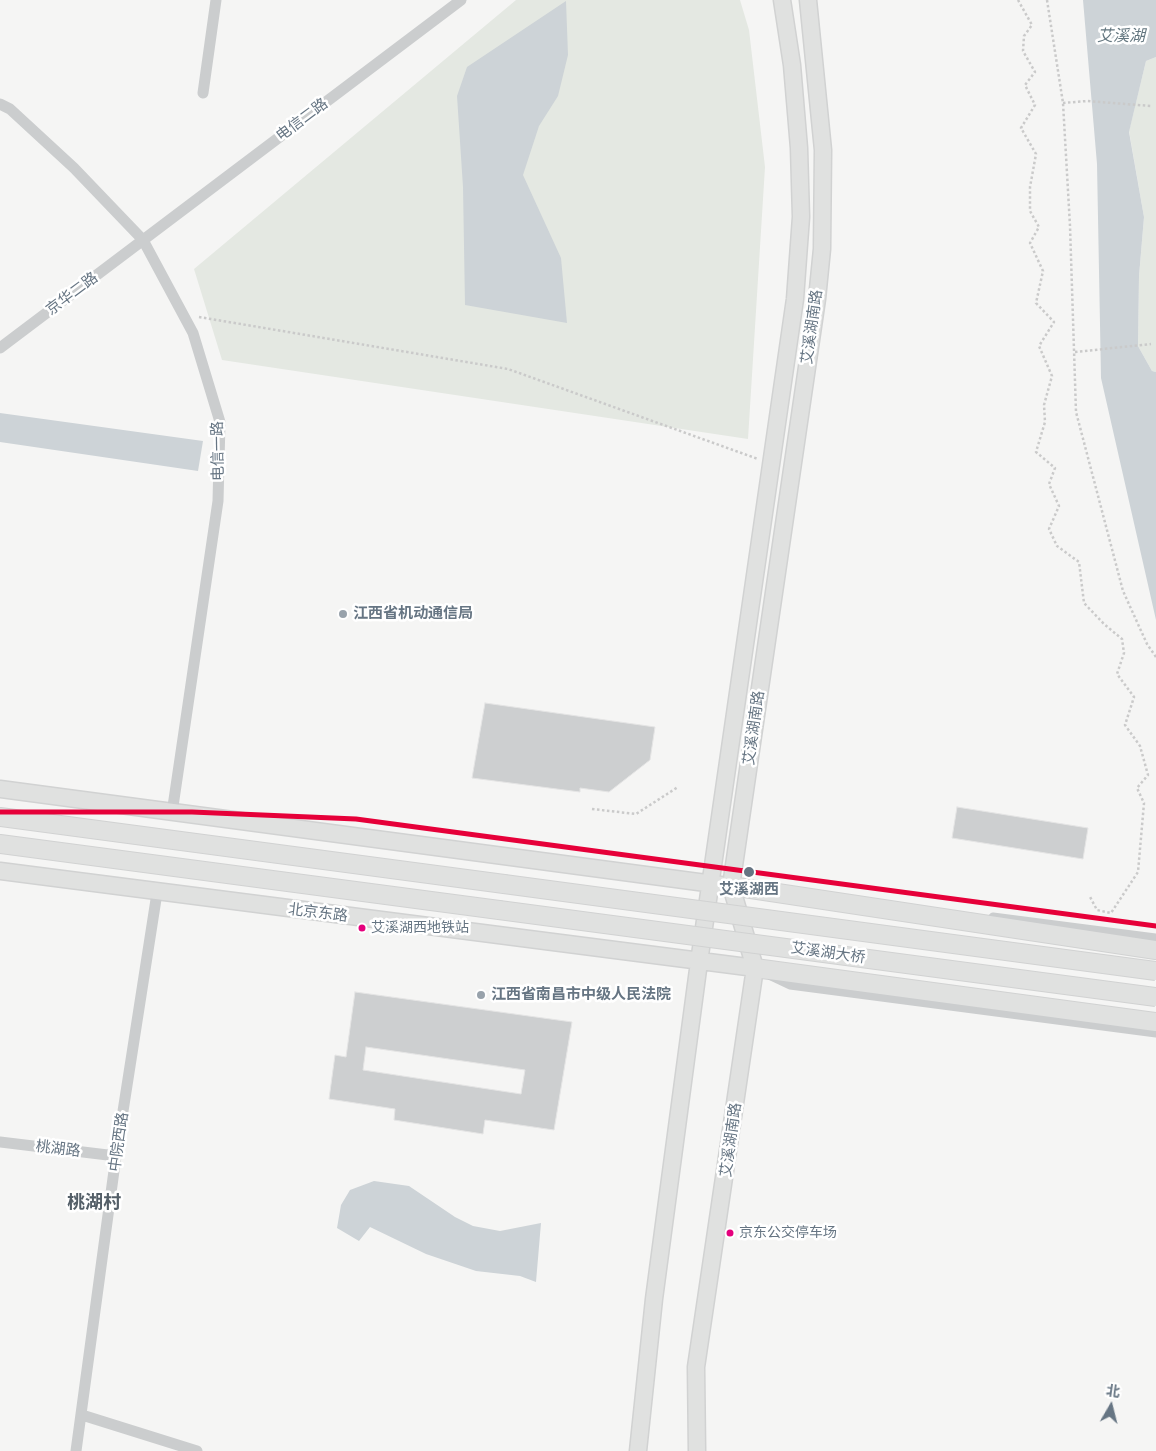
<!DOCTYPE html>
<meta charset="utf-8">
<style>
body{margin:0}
#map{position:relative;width:1156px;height:1451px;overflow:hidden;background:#f5f5f4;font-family:Montserrat,"Noto Sans SC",sans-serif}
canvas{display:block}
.north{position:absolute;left:1086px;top:1381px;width:50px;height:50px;-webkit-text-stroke:4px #fff;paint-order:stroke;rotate:8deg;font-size:14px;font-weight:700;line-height:20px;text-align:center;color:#667583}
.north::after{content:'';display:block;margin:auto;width:18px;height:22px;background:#667583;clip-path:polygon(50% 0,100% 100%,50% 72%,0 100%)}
</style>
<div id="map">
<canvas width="1156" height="1451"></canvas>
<div class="north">北</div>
</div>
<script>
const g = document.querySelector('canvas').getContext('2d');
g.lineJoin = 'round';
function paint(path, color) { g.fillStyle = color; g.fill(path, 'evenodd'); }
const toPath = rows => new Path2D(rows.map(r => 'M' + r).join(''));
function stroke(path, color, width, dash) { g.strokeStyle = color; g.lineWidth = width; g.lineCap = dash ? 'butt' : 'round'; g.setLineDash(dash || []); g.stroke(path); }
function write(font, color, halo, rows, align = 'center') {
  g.font = font + ' Montserrat,"Noto Sans SC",sans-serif'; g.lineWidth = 5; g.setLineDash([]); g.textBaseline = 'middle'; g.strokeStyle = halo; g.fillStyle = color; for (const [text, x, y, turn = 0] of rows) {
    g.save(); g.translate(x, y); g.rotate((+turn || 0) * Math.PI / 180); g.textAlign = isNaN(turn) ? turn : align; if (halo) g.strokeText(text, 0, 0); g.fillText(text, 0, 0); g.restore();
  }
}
paint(toPath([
 [516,0,740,0,749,30,765,167,748,439,222,360,194,269],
 [1156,57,1156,372,1152,371,1138,346,1139,276,1144,217,1129,131,1146,61]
]), '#e4e8e2');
paint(toPath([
 [1083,0,1156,0,1156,57,1146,61,1129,132,1144,217,1139,276,1138,346,1152,371,1156,372,1156,620,1101,378,1097,164],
 [566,1,568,55,558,96,539,126,523,175,561,258,567,323,465,305,463,187,457,96,467,67],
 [0,413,203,441,198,471,0,442],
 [374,1181,409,1186,455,1217,473,1226,500,1231,541,1223,536,1282,520,1276,476,1271,426,1254,370,1227,359,1241,337,1228,341,1205,350,1190]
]), '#cdd3d7');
const building = toPath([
 [485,703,655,727,650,760,609,792,580,788,580,792,472,778,485,703],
 [957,807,1088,828,1083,859,952,838,957,807],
 [355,992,572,1022,554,1130,485,1120,483,1134,394,1120,395,1109,329,1099,335,1055,346,1057,355,992],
 [366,1047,525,1070,521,1094,363,1070,366,1047]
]);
paint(building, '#cdcfd0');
stroke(building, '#e4e4e4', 1);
const secondary = toPath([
 [0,789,721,885],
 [0,871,755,968],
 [638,1451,654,1299,699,962,795,299,801,217,799,148,792,65,782,0],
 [697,1451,696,1367,755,968,731,886,817,299,822,249,823,150,808,0]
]);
const primary = toPath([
 [0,817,504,884],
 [0,844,499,910],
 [731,886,1156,950],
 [755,968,1156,1022]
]);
stroke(secondary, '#d1d2d2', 19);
stroke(primary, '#d1d2d2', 20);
stroke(toPath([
 [1018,0,1032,25,1024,36,1023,51,1035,72,1025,85,1035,105,1021,128,1036,154,1030,187,1030,211,1039,227,1030,243,1043,271,1036,303,1054,322,1039,346,1052,376,1044,405,1045,422,1036,452,1055,468,1049,484,1059,506,1049,529,1057,546,1079,562,1084,603,1104,624,1122,639,1124,653,1117,674,1134,697,1125,725,1140,746,1148,775,1137,788,1144,803,1138,872,1111,913,1097,910,1089,895],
 [1047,0,1063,103,1070,226,1076,412,1123,591,1147,644,1156,657],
 [1063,103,1087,101,1151,106],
 [199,317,508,369,758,459],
 [1075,352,1151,344],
 [592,809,636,814,678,787]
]), '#cacaca', 2.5, [2.5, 2.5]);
stroke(toPath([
 [993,917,1156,938],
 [771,976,790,985,1156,1033]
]), '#cbcdce', 9);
stroke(toPath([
 [203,93,216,0],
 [0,104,10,109,74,168,143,240,193,333,220,422,218,501,172,813],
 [0,348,461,0],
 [0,1142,116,1156],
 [82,1415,197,1451],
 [76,1451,116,1156,157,893]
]), '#cbcdce', 11);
stroke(secondary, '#e0e1e0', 16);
stroke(primary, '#e0e1e0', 18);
const primaryBridge = toPath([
 [504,884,1156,971],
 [499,910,1156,997]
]);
stroke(primaryBridge, '#d1d2d2', 20, []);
stroke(primaryBridge, '#e0e1e0', 18);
stroke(toPath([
 [0,812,192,812,356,819,1156,926]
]), '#e60039', 5);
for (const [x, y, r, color] of [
 [343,614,5,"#98a2ab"],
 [749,872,6,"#667583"],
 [362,928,4.5,"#e5007d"],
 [481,995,5,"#98a2ab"],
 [730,1233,4.5,"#e5007d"]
]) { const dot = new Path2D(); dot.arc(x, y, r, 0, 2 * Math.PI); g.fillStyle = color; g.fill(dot); stroke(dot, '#fff', 2); }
write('14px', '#667583', '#fff', [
 ["艾溪湖西地铁站",371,928],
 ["京东公交停车场",739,1233]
], 'left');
write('15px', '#667583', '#fff', [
 ["电信二路",302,120,-37],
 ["京华二路",72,294,-37],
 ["艾溪湖南路",812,327,-82],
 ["电信一路",218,451,-91],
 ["艾溪湖南路",754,728,-82],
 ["北京东路",318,913,7],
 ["艾溪湖大桥",828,953,8],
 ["艾溪湖南路",731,1140,-82],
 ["中院西路",119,1142,-82],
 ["桃湖路",58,1149,7]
]);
write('bold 15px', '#667583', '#fff', [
 ["江西省机动通信局",353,614],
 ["江西省南昌市中级人民法院",491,995]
], 'left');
write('bold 15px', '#667583', '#fff', [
 ["艾溪湖西",749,890]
]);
write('italic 16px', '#63767f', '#fff', [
 ["艾溪湖",1121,36]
]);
write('bold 18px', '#545f68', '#fff', [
 ["桃湖村",94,1203]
]);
</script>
